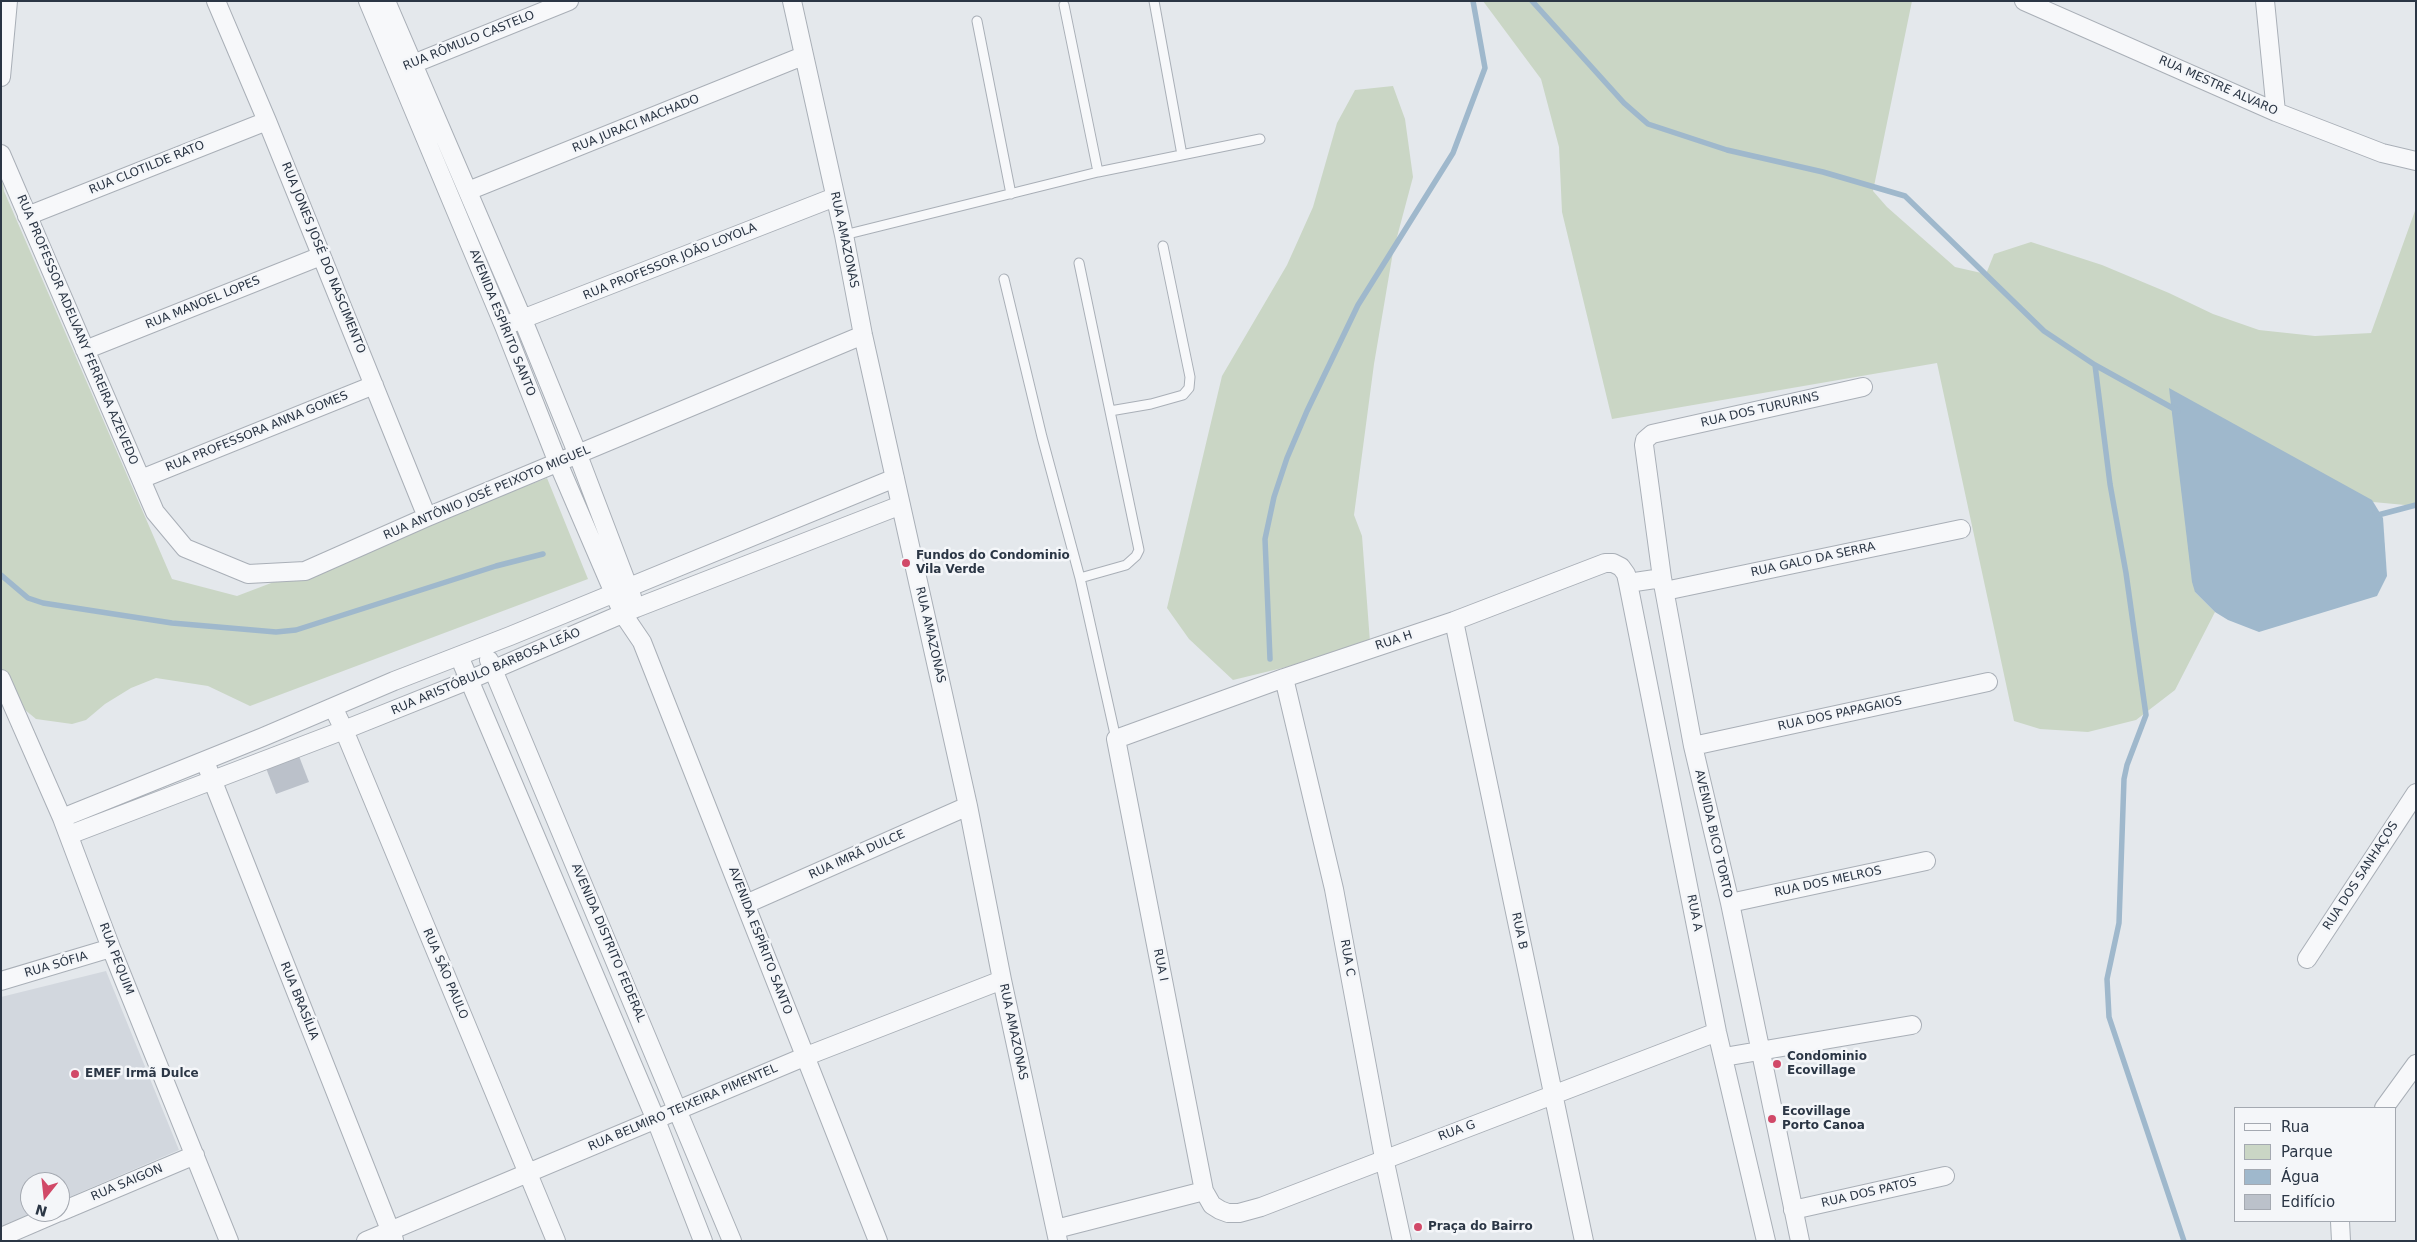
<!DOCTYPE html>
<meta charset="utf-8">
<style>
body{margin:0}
#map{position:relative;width:2417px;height:1242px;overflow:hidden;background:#e4e8ec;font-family:"DejaVu Sans",sans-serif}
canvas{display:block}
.frame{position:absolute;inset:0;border:2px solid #2b3645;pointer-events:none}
.legend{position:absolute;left:2234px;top:1107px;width:162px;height:115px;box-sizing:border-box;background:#f4f6f9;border:1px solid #a4a9b1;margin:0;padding:6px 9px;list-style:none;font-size:15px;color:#2b3645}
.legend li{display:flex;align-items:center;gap:10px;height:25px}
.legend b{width:25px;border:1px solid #a4a9b1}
.north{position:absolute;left:20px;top:1172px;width:50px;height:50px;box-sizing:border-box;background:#f4f6f9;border:1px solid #a4a9b1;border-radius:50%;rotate:196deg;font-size:14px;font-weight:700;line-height:20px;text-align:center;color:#2b3645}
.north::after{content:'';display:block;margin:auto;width:18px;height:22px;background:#d14968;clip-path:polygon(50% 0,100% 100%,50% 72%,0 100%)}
</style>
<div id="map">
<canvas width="2417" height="1242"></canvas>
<div class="frame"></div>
<ul class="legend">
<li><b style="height:6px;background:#f7f8fa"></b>Rua</li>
<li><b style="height:14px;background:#cad6c5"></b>Parque</li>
<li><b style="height:14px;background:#9fb8cc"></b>Água</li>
<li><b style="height:14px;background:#bbc1ca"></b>Edifício</li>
</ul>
<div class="north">N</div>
</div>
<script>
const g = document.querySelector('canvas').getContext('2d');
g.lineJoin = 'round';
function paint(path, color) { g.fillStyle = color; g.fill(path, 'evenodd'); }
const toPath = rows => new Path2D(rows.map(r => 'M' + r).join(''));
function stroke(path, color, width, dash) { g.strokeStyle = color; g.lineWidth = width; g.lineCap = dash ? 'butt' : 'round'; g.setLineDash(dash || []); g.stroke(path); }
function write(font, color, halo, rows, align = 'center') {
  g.font = font + ' "DejaVu Sans",sans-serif'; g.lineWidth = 5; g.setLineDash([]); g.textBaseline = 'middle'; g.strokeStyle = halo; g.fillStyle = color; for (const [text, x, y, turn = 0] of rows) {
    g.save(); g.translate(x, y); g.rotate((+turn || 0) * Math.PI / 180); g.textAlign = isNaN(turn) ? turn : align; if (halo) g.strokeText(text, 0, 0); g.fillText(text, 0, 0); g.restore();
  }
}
paint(toPath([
 [106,971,179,1150,60,1201,60,1182,30,1182,30,1212,34,1212,1,1226,1,997]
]), '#d2d7de');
paint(toPath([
 [1483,1,1912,1,1873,191,1887,207,1955,267,1986,274,1994,254,2031,242,2102,265,2169,293,2213,314,2259,330,2315,336,2371,333,2416,208,2416,506,2373,502,2371,500,2195,592,2215,612,2175,690,2136,720,2088,732,2040,729,2014,721,1937,363,1612,419,1562,212,1559,147,1541,79],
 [1393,86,1405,119,1413,177,1393,252,1374,364,1354,515,1362,536,1370,642,1311,661,1233,680,1189,639,1167,608,1222,376,1287,265,1313,207,1337,123,1355,90],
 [1,171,4,191,172,579,237,596,547,478,588,579,250,706,208,686,156,678,131,688,105,704,86,720,72,724,36,719,1,690]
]), '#cad6c5');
paint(toPath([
 [2169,388,2372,500,2383,518,2387,576,2377,596,2259,632,2228,620,2215,612,2195,592,2192,582]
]), '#9fb8cc');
stroke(toPath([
 [1532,1,1624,103,1648,124,1727,150,1823,172,1905,196,2044,331,2095,365,2178,411],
 [2095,365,2110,484,2126,573,2146,715,2127,765,2124,779,2119,923,2107,979,2109,1017,2184,1241],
 [2375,513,2378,515,2416,505],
 [1,575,28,598,43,603,172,623,276,632,296,630,496,566,543,554],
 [1270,659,1265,539,1274,497,1287,458,1307,411,1358,305,1453,153,1485,68,1473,1]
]), '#9fb8cc', 5.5);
paint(toPath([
 [297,751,309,782,276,794,264,763]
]), '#bbc1ca');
const service = toPath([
 [1154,1,1182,155],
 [1064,5,1098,172],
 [977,21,1011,194],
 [844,235,1098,172,1260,139],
 [1079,263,1139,550,1136,556,1126,565,1080,578],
 [1004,279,1042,437,1080,578,1116,739],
 [1110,411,1151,404,1183,395,1189,388,1190,377,1163,246]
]);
const minor = toPath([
 [216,1,267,121,427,517],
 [368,1,504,326,558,463,623,614,642,642,878,1241],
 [386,1,523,320,578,455,632,597],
 [792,1,844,235,863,335,968,806,1002,980,1058,1241],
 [2024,1,2276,112,2382,153,2416,161],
 [2265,1,2276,112],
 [403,68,569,1],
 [1,77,8,1],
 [1,154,155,512,185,548,248,574,305,571,427,517,863,335],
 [468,191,803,56],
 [27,216,267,121],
 [512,323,835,197],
 [85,350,321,256],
 [141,479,374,385],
 [1628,583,1662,578],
 [1665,591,1961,529],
 [1454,621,1584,1241],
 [459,656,656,1120,703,1241],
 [489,660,732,1241],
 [1284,678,1334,889,1384,1158,1402,1241],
 [1,679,62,818,111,948,229,1241],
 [333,707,344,730,556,1241],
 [1693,746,1988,682],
 [208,769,394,1240],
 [62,818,263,737,394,681,510,636,895,478],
 [69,835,344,730,469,680,636,608,901,505],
 [1730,903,1926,861],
 [746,904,968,806],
 [2307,959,2416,793],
 [1,981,111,948],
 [1717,1032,1261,1207,1239,1213,1228,1213,1220,1210,1212,1205,1204,1191,1116,739,1284,678,1454,621,1605,563,1613,563,1621,567,1626,574,1628,583,1717,1032,1766,1241],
 [1724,1057,1912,1025],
 [2384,1108,2416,1064],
 [1793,1210,1945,1176],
 [60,1212,195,1155],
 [2340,1221,2341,1241],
 [1056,1229,1204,1191],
 [1,1237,59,1212],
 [366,1241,804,1057,1002,980],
 [1800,1241,1730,903,1693,746,1662,578,1644,445,1645,440,1652,434,1863,387]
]);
stroke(service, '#a9afb7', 11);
stroke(minor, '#a9afb7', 20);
stroke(service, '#f7f8fa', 9);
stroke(minor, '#f7f8fa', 18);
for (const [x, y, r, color] of [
 [906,563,5,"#d14968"],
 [1777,1064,5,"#d14968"],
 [75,1074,5,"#d14968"],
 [1772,1119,5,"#d14968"],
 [1418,1227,5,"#d14968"]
]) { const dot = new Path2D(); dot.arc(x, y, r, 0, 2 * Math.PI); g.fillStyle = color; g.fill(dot); stroke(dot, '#f4f6f9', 2); }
write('12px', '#2b3645', '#f4f6f9', [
 ["RUA RÔMULO CASTELO",469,41,-22],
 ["RUA MESTRE ALVARO",2218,86,24],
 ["RUA JURACI MACHADO",636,124,-22],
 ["RUA CLOTILDE RATO",147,168,-22],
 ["RUA AMAZONAS",844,240,78],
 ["RUA JONES JOSÉ DO NASCIMENTO",323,258,68],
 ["RUA PROFESSOR JOÃO LOYOLA",670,262,-22],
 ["RUA MANOEL LOPES",203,303,-22],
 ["AVENIDA ESPÍRITO SANTO",502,323,68],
 ["RUA PROFESSOR ADELVANY FERREIRA AZEVEDO",77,330,67],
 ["RUA DOS TURURINS",1760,410,-13],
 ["RUA PROFESSORA ANNA GOMES",257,432,-22],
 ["RUA ANTÔNIO JOSÉ PEIXOTO MIGUEL",487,493,-23],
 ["RUA GALO DA SERRA",1813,560,-12],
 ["RUA AMAZONAS",930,635,77],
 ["RUA H",1394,641,-18],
 ["RUA ARISTÓBULO BARBOSA LEÃO",486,672,-23],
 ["RUA DOS PAPAGAIOS",1840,714,-12],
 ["AVENIDA BICO TORTO",1713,834,77],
 ["RUA IMRÃ DULCE",857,855,-24],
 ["RUA DOS SANHAÇOS",2361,876,-57],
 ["RUA DOS MELROS",1828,882,-12],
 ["RUA A",1694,913,79],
 ["RUA B",1519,931,78],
 ["AVENIDA ESPÍRITO SANTO",760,941,69],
 ["AVENIDA DISTRITO FEDERAL",608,943,67],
 ["RUA C",1347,958,80],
 ["RUA PEQUIM",116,959,69],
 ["RUA SÓFIA",56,965,-16],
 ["RUA I",1160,965,79],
 ["RUA SÃO PAULO",445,974,67],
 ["RUA BRASÍLIA",299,1001,68],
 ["RUA AMAZONAS",1013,1032,78],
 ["RUA BELMIRO TEIXEIRA PIMENTEL",683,1108,-23],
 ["RUA G",1457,1131,-20],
 ["RUA SAIGON",127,1183,-23],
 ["RUA DOS PATOS",1869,1193,-13]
]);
write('bold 12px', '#2b3645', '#f4f6f9', [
 ["Fundos do Condominio",916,556],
 ["Vila Verde",916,570],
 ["Condominio",1787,1057],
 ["Ecovillage",1787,1071],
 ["EMEF Irmã Dulce",85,1074],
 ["Ecovillage",1782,1112],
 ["Porto Canoa",1782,1126],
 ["Praça do Bairro",1428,1227]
], 'left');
</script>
